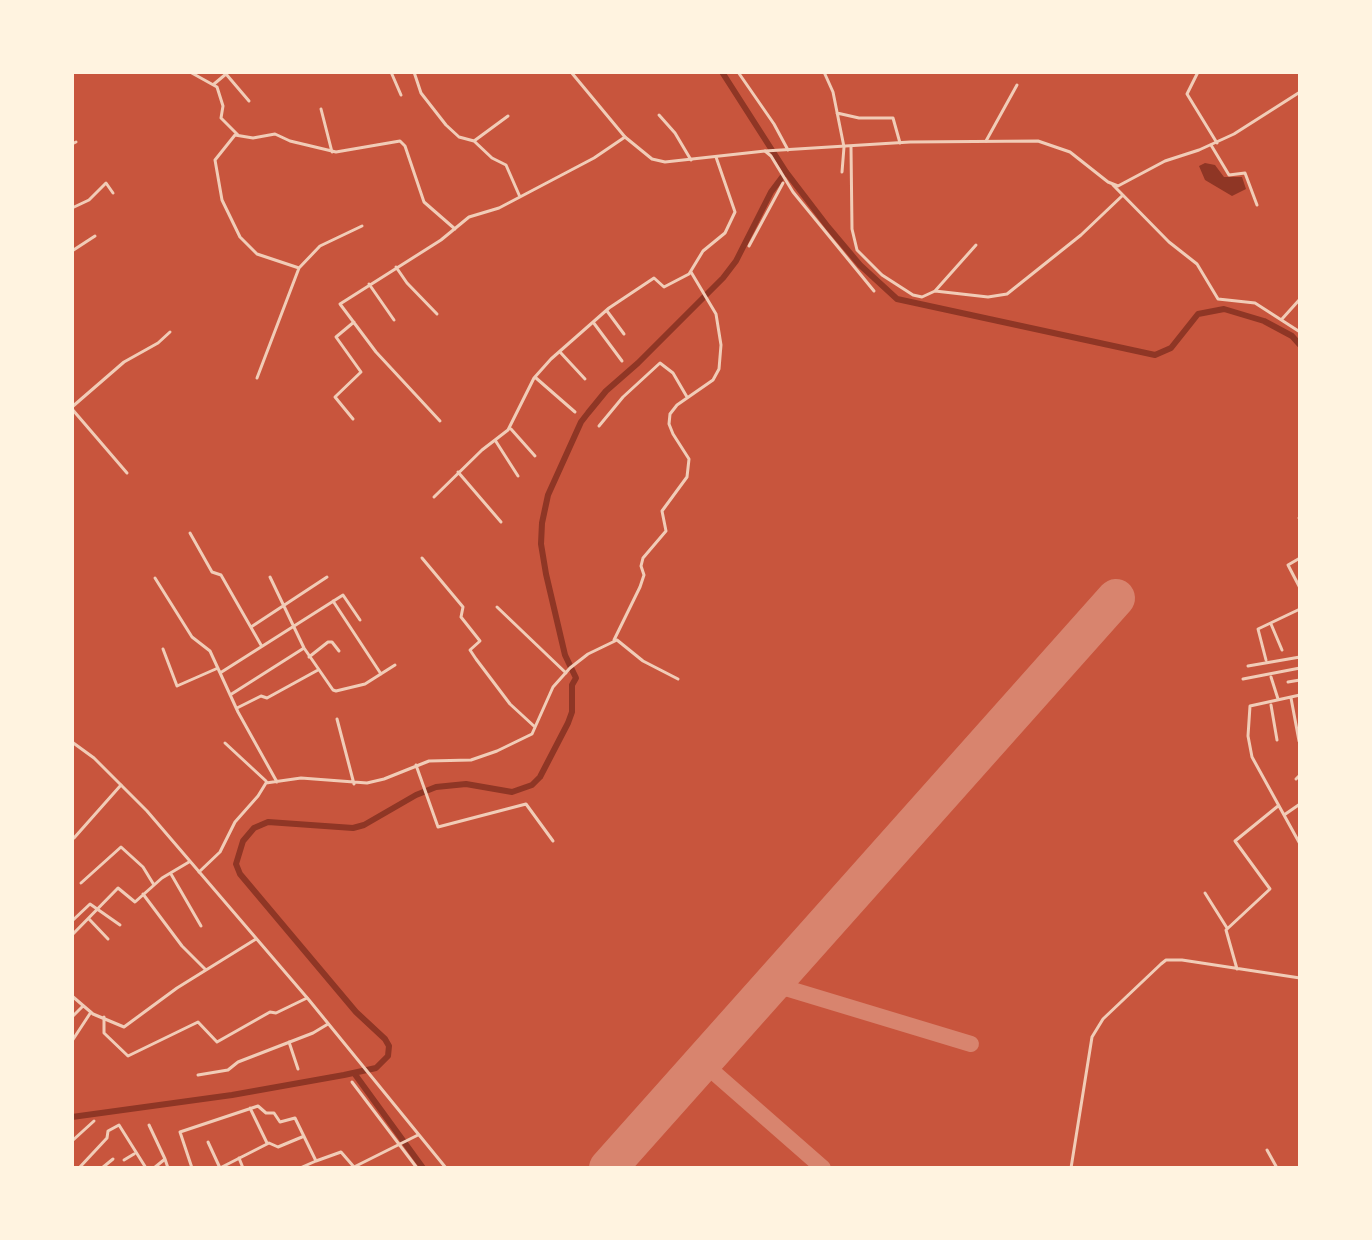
<!DOCTYPE html>
<style>
body{margin:0}
#map{position:relative;width:1372px;height:1240px;overflow:hidden;background:#c8553d;font-family:"Fira Sans",sans-serif}
canvas{display:block}
.frame{position:absolute;inset:0;border:74px solid #fff3e0;pointer-events:none}
</style>
<div id="map">
<canvas width="1372" height="1240"></canvas>
<div class="frame"></div>
</div>
<script>
const g = document.querySelector('canvas').getContext('2d');
g.lineJoin = 'round';
function paint(path, color) { g.fillStyle = color; g.fill(path, 'evenodd'); }
const toPath = rows => new Path2D(rows.map(r => 'M' + r).join(''));
function stroke(path, color, width, dash) { g.strokeStyle = color; g.lineWidth = width; g.lineCap = dash ? 'butt' : 'round'; g.setLineDash(dash || []); g.stroke(path); }
paint(toPath([
 [1205,163,1215,165,1224,177,1242,177,1246,189,1232,196,1205,180,1199,166]
]), '#8f3625');
stroke(toPath([
 [722,72,786,172,828,227,860,265,897,299,1155,355,1171,348,1198,314,1224,309,1264,321,1292,336,1300,345],
 [354,1073,423,1168],
 [72,1117,232,1095,344,1075,376,1068,388,1056,389,1046,385,1039,356,1012,240,874,236,864,243,841,254,828,268,822,353,828,364,825,416,795,436,787,466,784,512,792,532,785,540,777,568,723,572,712,572,685,576,678,565,655,546,574,541,544,542,523,548,495,581,422,588,413,606,391,638,363,723,278,736,261,771,192,786,172]
]), '#8f3625', 6);
stroke(toPath([
 [781,973,789,989,971,1044],
 [763,993,775,988,789,989],
 [702,1062,823,1168]
]), '#d8846e', 16);
stroke(toPath([
 [608,1168,1116,598]
]), '#d8846e', 38);
stroke(toPath([
 [190,72,217,87,223,106,221,118,238,135],
 [391,72,401,95],
 [414,72,421,93,446,125,459,137,474,141,492,158,506,165,520,197],
 [738,72,774,124,788,150],
 [824,72,833,92,844,147,842,172],
 [1198,72,1187,94,1217,143],
 [214,84,226,74,249,101],
 [321,109,332,152],
 [837,113,859,118,893,118,900,143],
 [659,115,675,133,691,160],
 [474,141,508,116],
 [986,141,1017,85],
 [72,144,76,142],
 [1211,145,1229,175,1245,173,1257,205],
 [851,147,852,229,857,250,882,275,913,295,922,297,935,291,988,297,1007,294,1081,235,1123,195],
 [765,151,771,156,793,192,874,291],
 [1113,185,1169,242,1197,264,1218,299,1255,303,1300,332],
 [72,208,89,200,106,183,113,193],
 [362,226,320,246,299,268,257,254,240,237,222,200,215,160,235,135,253,138,275,134,290,141,336,152,400,141,405,146,424,202,455,229],
 [749,246,783,183],
 [72,251,95,236],
 [396,267,407,283,437,314],
 [369,284,394,320],
 [935,291,976,245],
 [607,311,624,334],
 [1282,319,1300,299],
 [593,322,622,361],
 [560,352,585,379],
 [257,378,299,268],
 [536,378,575,412],
 [72,407,124,362,158,343,170,332],
 [72,409,127,473],
 [353,419,335,397,361,372,336,337,354,322],
 [440,421,376,352,340,304,441,240,469,217,499,208,594,158,625,137],
 [599,426,623,397,660,363,673,373,687,397],
 [511,429,535,456],
 [495,440,518,476],
 [458,472,501,522],
 [434,497,482,450,508,430,534,378,551,359,609,308,654,278,664,287,689,274,703,251,725,233,735,212,716,157],
 [1299,518,1300,517],
 [190,533,212,572,221,575,261,645],
 [422,558,463,607,461,617,480,641,470,650,476,659,510,704,535,727],
 [1300,558,1288,565,1300,588],
 [270,577,304,648,333,690,336,691,365,684,395,665],
 [155,578,192,637,210,651,238,712,277,782],
 [333,601,381,674],
 [497,607,566,673],
 [1271,624,1282,650],
 [251,627,327,577],
 [614,640,640,587,644,575,641,566,643,558,666,531,662,511,687,477,689,459,673,434,669,424,670,414,677,405,713,380,719,369,721,345,716,314,691,272],
 [163,649,177,686,218,668],
 [309,657,328,642,332,642,339,651],
 [1266,660,1258,629,1300,609],
 [1248,666,1300,657],
 [220,673,343,595,360,620],
 [1271,677,1278,699],
 [1243,679,1300,668],
 [1288,682,1300,680],
 [230,695,304,648],
 [1300,695,1250,706,1248,736,1252,757,1300,844],
 [1291,698,1299,741],
 [1271,705,1277,740],
 [237,708,261,696,267,698,318,670],
 [337,719,354,784],
 [225,743,266,781],
 [416,765,438,827,526,804,553,841],
 [1296,779,1300,775],
 [1284,815,1300,804],
 [74,838,121,785],
 [199,872,220,852,235,822,258,796,266,783,301,778,367,783,384,779,429,761,471,760,497,751,532,734,553,687,570,668,588,654,617,640,643,661,678,679],
 [171,874,201,926],
 [81,883,121,847,143,867,154,885],
 [1205,893,1227,928],
 [143,894,182,946,206,970],
 [89,919,108,939],
 [72,921,90,904,120,925],
 [72,935,118,888,135,902,162,878,189,862],
 [1237,969,1226,930,1270,889,1235,841,1278,806],
 [72,996,93,1014,124,1027,177,988,256,939],
 [72,1017,83,1006],
 [104,1017,104,1033,128,1056,198,1022,217,1042,270,1012,276,1013,307,998],
 [72,1041,91,1012],
 [289,1042,298,1069],
 [198,1075,228,1070,238,1062,313,1033,328,1024],
 [352,1082,417,1168],
 [250,1108,267,1143],
 [149,1125,165,1159,154,1168],
 [72,1141,94,1121],
 [208,1142,220,1168],
 [1267,1150,1277,1168],
 [239,1158,243,1168],
 [165,1159,168,1168],
 [124,1160,134,1154],
 [79,1168,107,1138,108,1131,119,1125,146,1168],
 [102,1168,113,1159],
 [192,1168,180,1132,258,1106,266,1113,274,1113,280,1122,295,1118,316,1161,341,1152,354,1167,418,1135],
 [220,1168,269,1143,278,1147,302,1137],
 [300,1168,316,1161],
 [1071,1168,1092,1037,1103,1019,1161,964,1166,960,1182,960,1300,978]
]), '#f1ccb7', 3);
stroke(toPath([
 [571,72,625,137,652,159,665,162,765,151,910,142,1038,141,1070,152,1108,182,1118,186,1165,161,1199,150,1234,134,1300,92],
 [72,742,94,758,147,811,309,1000,446,1168]
]), '#f1ccb7', 3);
</script>
